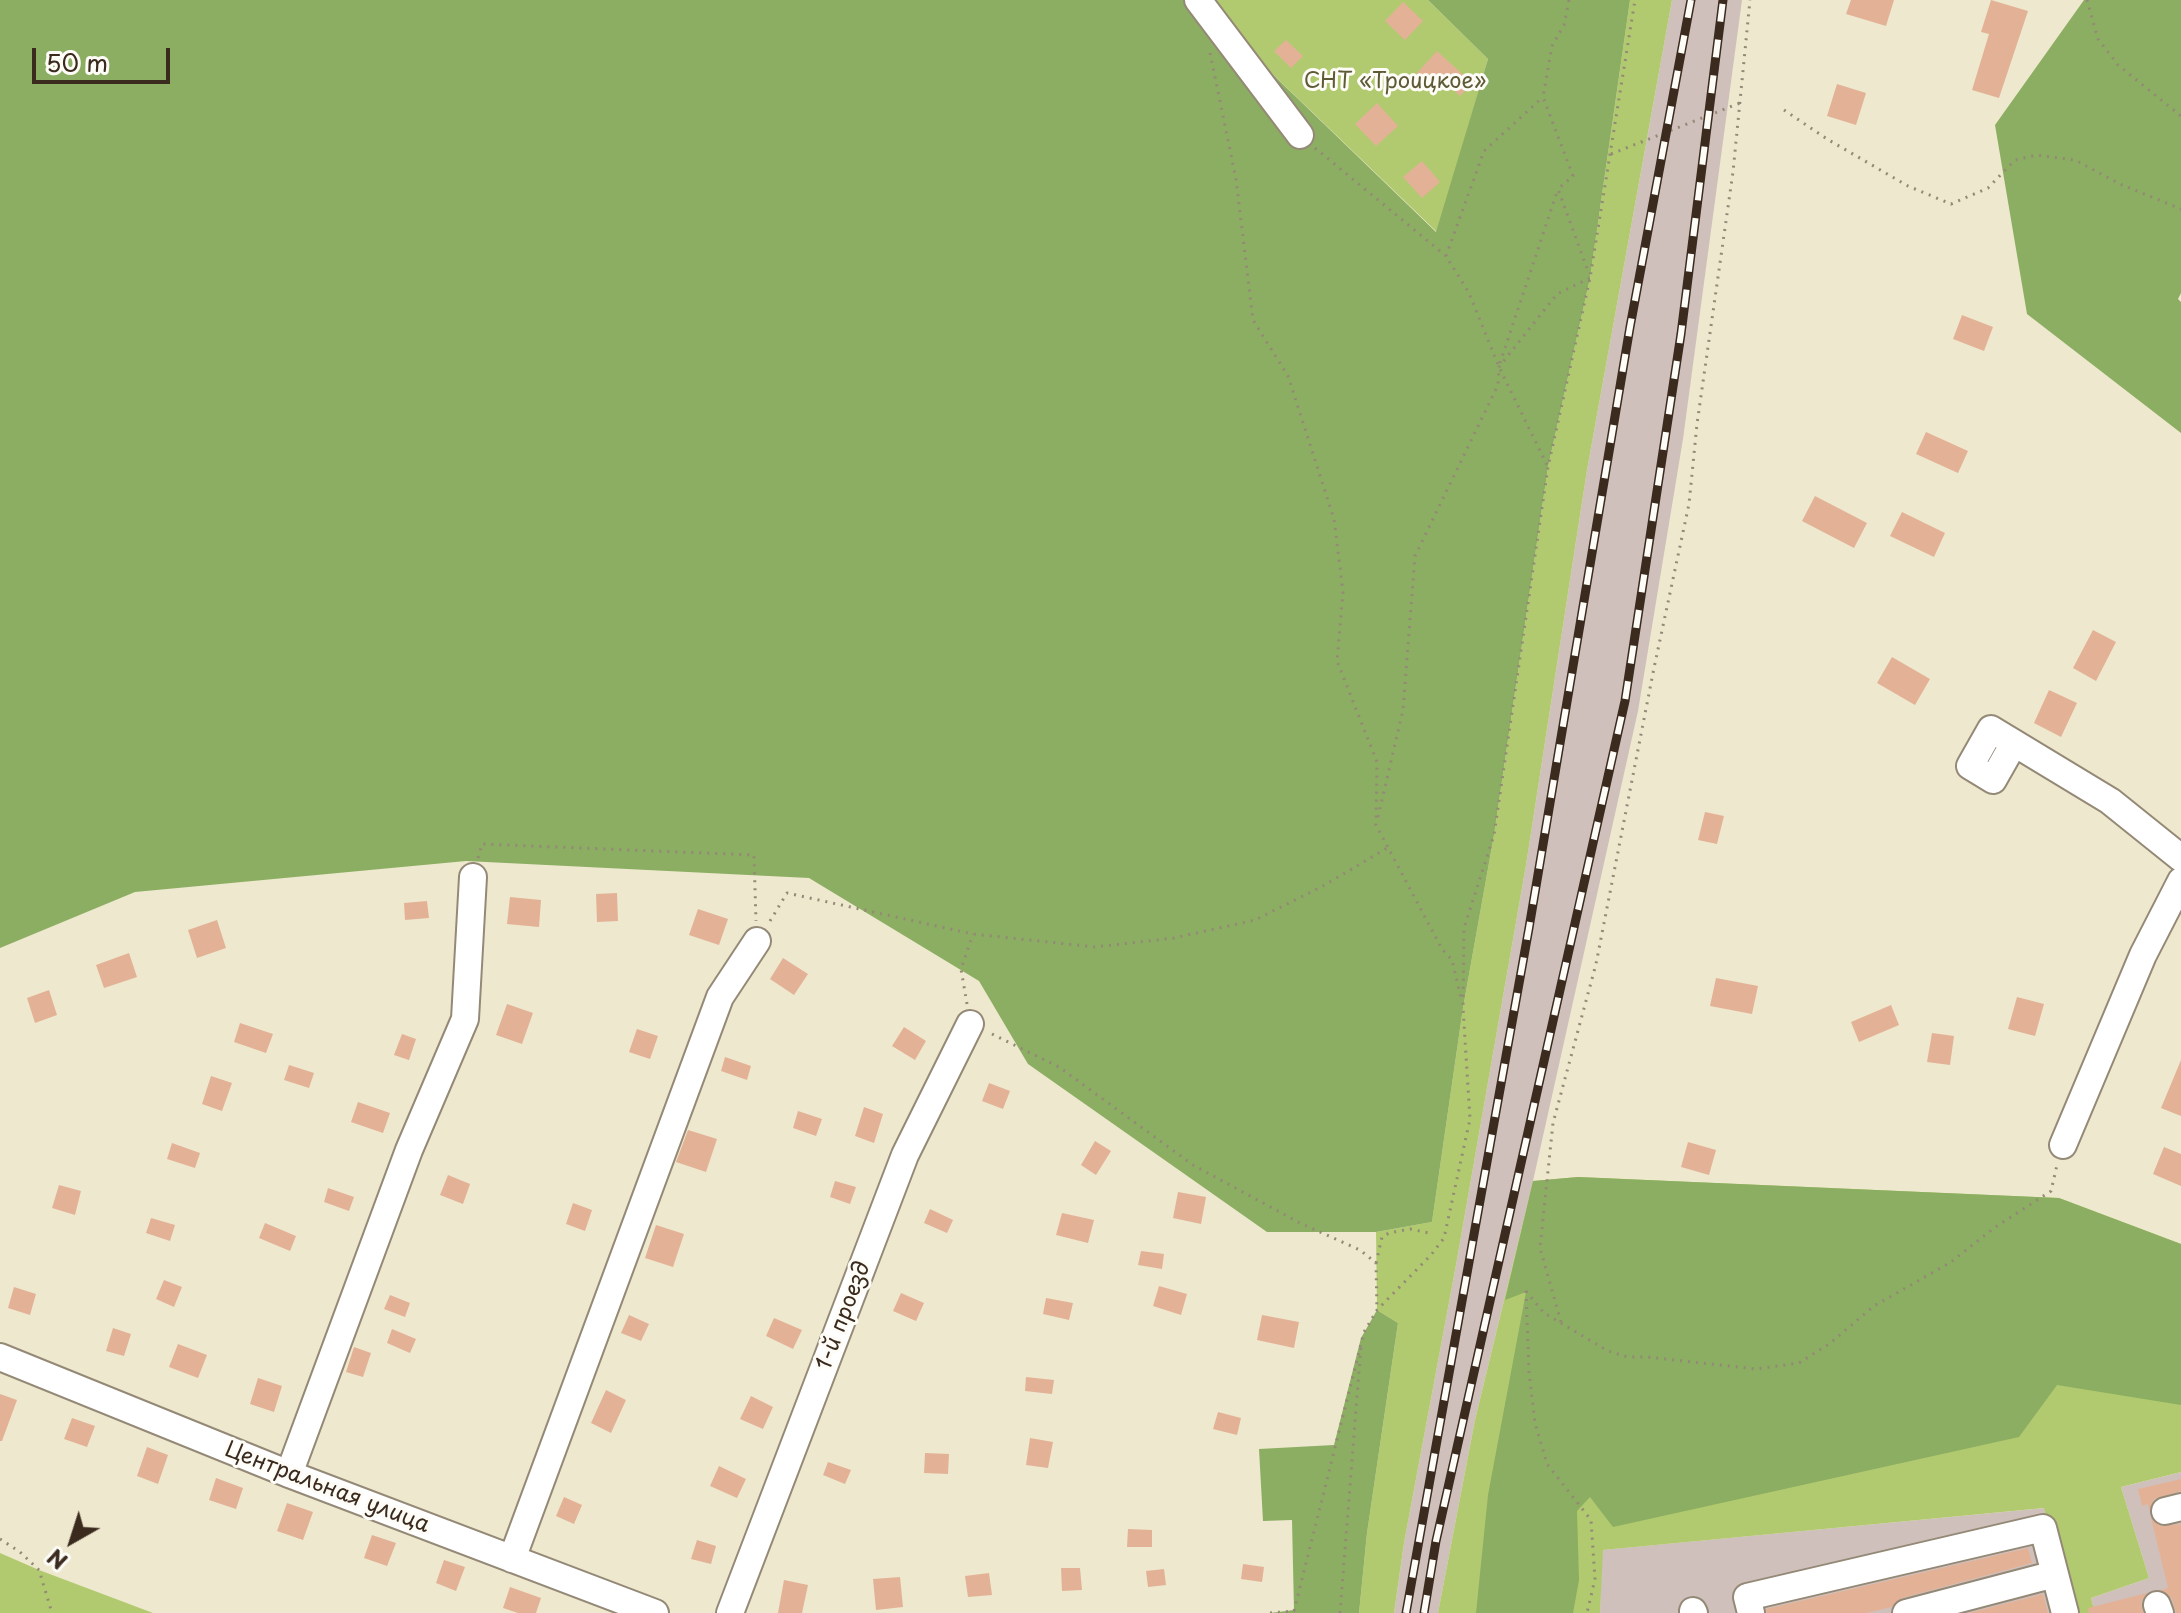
<!DOCTYPE html>
<meta charset="utf-8">
<style>
body{margin:0}
#map{position:relative;width:2181px;height:1613px;overflow:hidden;background:#eee8ce;font-family:"Playpen Sans",sans-serif}
canvas{display:block}
.north{position:absolute;left:32px;top:1501px;width:80px;height:80px;-webkit-text-stroke:6px #fdfcf7;paint-order:stroke;rotate:219deg;font-size:22px;font-weight:700;line-height:32px;text-align:center;color:#3b2a1e}
.north::after{content:'';display:block;margin:auto;width:28px;height:36px;background:#3b2a1e;clip-path:polygon(50% 0,100% 100%,50% 72%,0 100%)}
.scale{position:absolute;left:32px;top:48px;width:138px;height:36px;box-sizing:border-box;border:4px solid #3b2a1e;border-top:0;padding-left:10px;font-size:24px;line-height:28px;white-space:nowrap;color:#3b2a1e;-webkit-text-stroke:6px #fdfcf7;paint-order:stroke}
</style>
<div id="map">
<canvas width="2181" height="1613"></canvas>
<div class="north">N</div>
<div class="scale">50 m</div>
</div>
<script>
const g = document.querySelector('canvas').getContext('2d');
g.lineJoin = 'round';
function paint(path, color) { g.fillStyle = color; g.fill(path, 'evenodd'); }
const toPath = rows => new Path2D(rows.map(r => 'M' + r).join(''));
function stroke(path, color, width, dash) { g.strokeStyle = color; g.lineWidth = width; g.lineCap = dash ? 'butt' : 'round'; g.setLineDash(dash || []); g.stroke(path); }
function write(font, color, halo, rows, align = 'center') {
  g.font = font + ' "Playpen Sans",sans-serif'; g.lineWidth = 6; g.setLineDash([]); g.textBaseline = 'middle'; g.strokeStyle = halo; g.fillStyle = color; for (const [text, x, y, turn = 0] of rows) {
    g.save(); g.translate(x, y); g.rotate((+turn || 0) * Math.PI / 180); g.textAlign = isNaN(turn) ? turn : align; if (halo) g.strokeText(text, 0, 0); g.fillText(text, 0, 0); g.restore();
  }
}
paint(toPath([
 [1672,0,1742,0,1683,439,1638,711,1533,1181,1475,1420,1438,1613,1394,1613,1404,1543,1456,1265,1526,865,1587,470],
 [2181,1472,2181,1613,2095,1613,2091,1598,2149,1578,2121,1487],
 [2045,1508,2073,1613,1600,1613,1602,1550]
]), '#d0c0bc');
paint(toPath([
 [1209,0,1428,0,1488,59,1437,232,1208,12],
 [1630,0,1672,0,1587,470,1526,865,1456,1265,1404,1543,1394,1613,1359,1613,1367,1533,1398,1323,1377,1310,1376,1232,1432,1222,1463,1008,1494,835,1548,467,1590,278],
 [1578,1177,2059,1198,2181,1244,2181,1472,2121,1487,2149,1578,2091,1598,2095,1613,2073,1613,2044,1508,1603,1550,1600,1613,1438,1613,1475,1420,1533,1181],
 [0,1553,39,1570,153,1613,0,1613]
]), '#b1ca6f');
paint(toPath([
 [0,0,1209,0,1208,12,1436,232,1488,59,1428,0,1630,0,1590,278,1548,467,1494,835,1463,1008,1432,1222,1376,1232,1267,1232,1028,1064,979,981,809,878,466,861,135,892,0,948],
 [2084,0,2181,0,2181,293,2178,299,2181,302,2181,433,2027,314,1995,125],
 [1578,1177,2059,1198,2181,1244,2181,1405,2057,1385,2019,1437,1613,1527,1590,1497,1577,1511,1579,1580,1573,1613,1476,1613,1488,1495,1526,1292,1505,1300,1533,1181],
 [1377,1310,1398,1323,1367,1533,1359,1613,1270,1613,1294,1610,1292,1520,1263,1521,1259,1449,1334,1445,1361,1338]
]), '#8cae62');
paint(toPath([
 [1851,0,1894,0,1886,26,1846,14],
 [1991,0,2028,11,1999,98,1972,90,1989,34,1981,32],
 [1403,2,1423,21,1405,40,1385,21],
 [1286,40,1303,56,1291,68,1274,51],
 [1437,51,1472,83,1460,96,1439,76,1429,87,1416,74],
 [1837,84,1866,93,1856,125,1827,116],
 [1377,103,1398,126,1376,146,1355,124],
 [1422,161,1440,182,1422,198,1403,177],
 [1962,315,1993,327,1984,351,1953,339],
 [1926,432,1968,451,1958,473,1916,454],
 [1815,496,1867,523,1854,548,1802,521],
 [1902,512,1945,533,1934,557,1890,536],
 [2093,630,2116,642,2096,681,2073,668],
 [1892,657,1930,679,1915,705,1877,683],
 [2049,690,2077,703,2061,737,2034,723],
 [1705,812,1724,816,1717,844,1698,840],
 [617,893,618,921,597,922,596,894],
 [510,897,541,900,539,927,507,924],
 [427,901,429,918,405,920,404,903],
 [698,909,728,919,719,945,689,935],
 [217,920,226,948,197,958,188,930],
 [129,953,137,977,104,988,96,965],
 [783,958,808,974,794,995,770,979],
 [1716,978,1758,986,1752,1014,1710,1006],
 [49,990,57,1015,35,1023,27,998],
 [2017,997,2044,1004,2035,1036,2008,1029],
 [507,1004,533,1013,522,1044,496,1035],
 [1891,1005,1899,1025,1859,1042,1851,1022],
 [240,1023,273,1034,266,1053,234,1042],
 [904,1027,926,1041,915,1060,892,1046],
 [637,1029,658,1036,650,1059,629,1052],
 [1932,1033,1954,1036,1950,1065,1927,1062],
 [402,1034,416,1039,409,1060,394,1055],
 [725,1057,751,1066,747,1080,721,1071],
 [2181,1060,2181,1116,2161,1108],
 [289,1065,314,1073,309,1088,284,1080],
 [211,1076,232,1083,222,1111,202,1104],
 [989,1083,1010,1091,1003,1109,982,1101],
 [358,1102,390,1113,383,1133,351,1122],
 [864,1107,883,1114,874,1143,855,1136],
 [798,1111,822,1119,816,1136,793,1128],
 [688,1130,717,1139,706,1172,676,1162],
 [1095,1141,1111,1151,1096,1175,1081,1165],
 [1688,1142,1716,1150,1709,1175,1681,1167],
 [172,1143,200,1153,195,1168,167,1159],
 [2164,1147,2181,1154,2181,1186,2153,1174],
 [448,1175,470,1184,463,1204,440,1195],
 [835,1181,856,1187,850,1204,830,1197],
 [59,1185,81,1191,75,1215,52,1208],
 [328,1188,354,1197,349,1211,324,1202],
 [1178,1192,1206,1197,1201,1224,1173,1218],
 [573,1203,592,1210,585,1231,566,1224],
 [930,1209,953,1220,947,1233,924,1223],
 [1062,1213,1094,1220,1088,1243,1056,1235],
 [151,1218,175,1225,170,1241,146,1233],
 [265,1223,296,1236,290,1251,259,1238],
 [656,1225,684,1234,673,1267,645,1258],
 [1141,1251,1164,1254,1162,1269,1138,1265],
 [164,1280,182,1287,174,1307,156,1299],
 [1159,1286,1187,1294,1181,1315,1153,1306],
 [14,1287,36,1294,30,1315,8,1308],
 [901,1293,924,1303,916,1321,893,1311],
 [390,1295,410,1303,405,1317,384,1309],
 [1046,1298,1073,1303,1069,1320,1043,1314],
 [629,1315,649,1324,641,1341,621,1333],
 [1262,1315,1299,1322,1294,1348,1257,1340],
 [774,1318,802,1330,793,1349,766,1336],
 [113,1328,131,1334,124,1356,106,1351],
 [392,1329,416,1339,410,1353,387,1343],
 [178,1344,207,1355,198,1378,169,1367],
 [354,1347,371,1353,363,1377,346,1372],
 [1026,1377,1054,1380,1052,1394,1025,1391],
 [258,1378,282,1386,274,1412,250,1404],
 [606,1390,626,1400,611,1433,591,1423],
 [0,1394,17,1400,2,1441,0,1441],
 [751,1396,773,1407,763,1429,740,1419],
 [1218,1412,1241,1418,1237,1435,1213,1429],
 [72,1418,95,1426,87,1447,64,1439],
 [1030,1438,1053,1442,1048,1468,1026,1465],
 [147,1447,168,1455,158,1484,137,1476],
 [925,1453,949,1454,948,1474,924,1473],
 [828,1462,851,1470,845,1484,823,1475],
 [719,1466,746,1479,737,1498,710,1486],
 [216,1478,243,1488,236,1509,209,1500],
 [2181,1479,2181,1491,2154,1499,2149,1511,2148,1504,2142,1506,2138,1489],
 [564,1497,582,1505,574,1524,556,1516],
 [287,1503,313,1512,303,1540,277,1531],
 [2151,1518,2161,1526,2181,1524,2181,1613,2176,1613,2172,1599,2161,1590,2168,1588],
 [1128,1529,1152,1530,1152,1547,1127,1547],
 [372,1535,396,1543,387,1566,364,1558],
 [697,1540,716,1546,711,1564,691,1559],
 [2028,1548,2032,1563,1902,1598,1892,1607,1866,1613,1767,1613,1766,1609],
 [444,1560,465,1567,456,1591,436,1583],
 [1243,1564,1264,1567,1262,1582,1241,1579],
 [1061,1568,1080,1568,1082,1590,1062,1591],
 [1164,1569,1166,1585,1148,1587,1146,1571],
 [989,1573,992,1595,968,1597,965,1576],
 [900,1577,903,1607,876,1610,873,1579],
 [784,1580,808,1585,802,1613,778,1613],
 [510,1587,541,1598,536,1613,518,1613,503,1608],
 [2147,1593,2141,1602,2143,1613,2089,1613,2088,1608],
 [2043,1594,2048,1613,1969,1613]
]), '#e3b296');
const minor = toPath([
 [1198,0,1300,135],
 [2014,743,1993,780,1970,766,1991,729,2110,801,2181,858],
 [2063,1145,2143,955,2181,881],
 [0,1357,289,1474,655,1613],
 [289,1474,409,1150,465,1019,473,877],
 [2165,1511,2181,1507],
 [512,1559,720,997,757,941],
 [2157,1605,2160,1613],
 [1693,1611,1694,1613],
 [730,1613,905,1155,970,1024],
 [1751,1613,1747,1597,2043,1528,2065,1613],
 [1906,1613,2055,1574]
]);
stroke(minor, '#948976', 30);
stroke(toPath([
 [1569,0,1564,25,1552,46,1543,97,1573,176,1558,189,1589,274],
 [2087,0,2098,39,2118,65,2181,116],
 [1210,53,1236,179,1253,320,1288,376,1334,519,1343,592,1337,661,1377,762,1376,825,1442,949,1452,960,1462,1002],
 [1784,110,1827,139,1908,186,1951,204,1988,188,2015,160,2036,155,2075,160,2120,184,2181,209],
 [1315,148,1446,256,1469,293,1499,367,1548,467],
 [1611,154,1740,103],
 [1446,256,1484,151,1543,97],
 [1500,363,1557,192],
 [1378,817,1403,710,1415,556,1498,385,1499,367,1557,294,1590,278],
 [478,858,482,844,754,855,756,921],
 [770,921,787,893,973,934,1095,947,1174,938,1255,920,1323,886,1387,848],
 [967,1004,961,969,973,934],
 [992,1034,1059,1067,1193,1165,1300,1223,1360,1250,1376,1263,1377,1310],
 [1376,1263,1382,1237,1389,1233,1410,1229,1429,1233],
 [1526,1291,1544,1313,1608,1351,1628,1357,1647,1357,1756,1369,1799,1363,1829,1344,1874,1306,1951,1262,1994,1228,2051,1191,2057,1165],
 [1526,1291,1529,1372,1535,1423,1547,1464,1591,1520,1595,1579,1587,1613],
 [1561,1322,1540,1248,1553,1123,1596,964,1654,668,1689,504,1697,424,1733,172,1750,0],
 [0,1539,20,1552,39,1570,52,1613],
 [1270,1613,1294,1611,1364,1332,1377,1310,1431,1255,1444,1238,1470,1119,1463,1008,1464,928,1494,835,1548,467,1590,278,1635,0],
 [1340,1613,1361,1346]
]), '#948976', 3, [2, 6]);
stroke(minor, '#fff', 26);
const rail = toPath([
 [1406,1613,1529,928,1630,327,1691,0],
 [1424,1613,1436,1541,1625,701,1681,334,1723,0]
]);
stroke(rail, '#3b2a1e', 9);
stroke(rail, '#fdfcf7', 6, [18]);
write('22px', '#5e5a36', '#fdfcf7', [
 ["СНТ «Троицкое»",1395,82]
]);
write('22px', '#3b2a1e', '#fdfcf7', [
 ["1-й проезд",844,1316,-69],
 ["Центральная улица",327,1488,21]
]);
</script>
